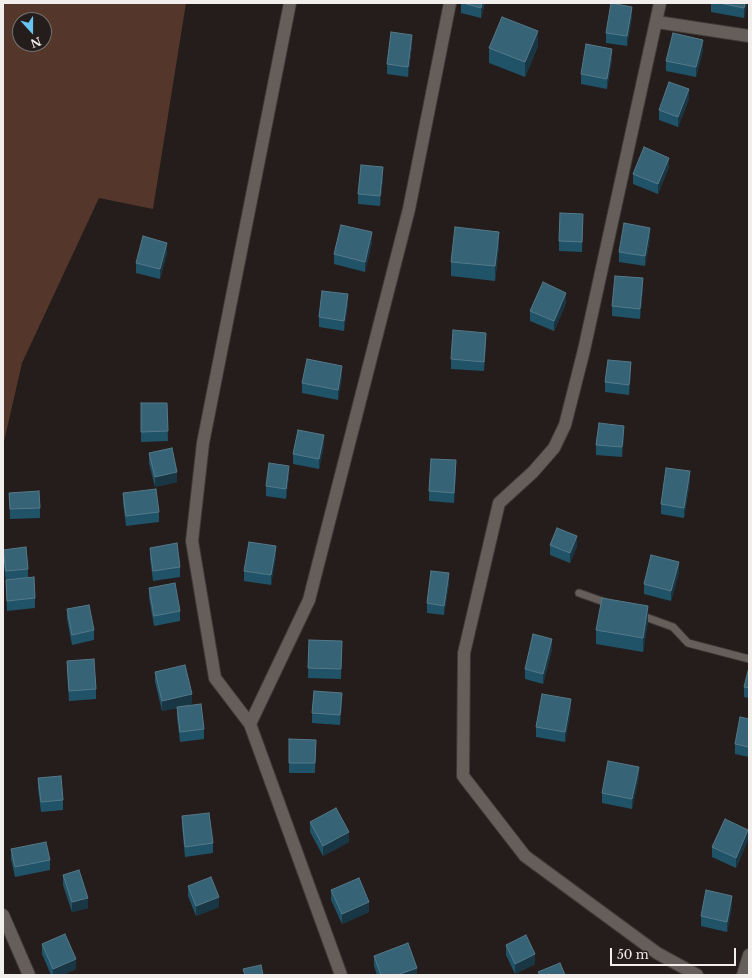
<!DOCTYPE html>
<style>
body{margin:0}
#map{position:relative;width:752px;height:978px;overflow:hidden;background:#241d1b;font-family:"Libre Baskerville",serif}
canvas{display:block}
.frame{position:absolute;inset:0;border:4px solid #f2eeec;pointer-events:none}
.north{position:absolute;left:12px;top:12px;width:40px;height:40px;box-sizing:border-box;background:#241d1b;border:1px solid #76716f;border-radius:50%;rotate:159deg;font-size:11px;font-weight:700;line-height:16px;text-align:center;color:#f2eeec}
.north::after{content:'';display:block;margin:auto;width:14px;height:18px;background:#68c4f0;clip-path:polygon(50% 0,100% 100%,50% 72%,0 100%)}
.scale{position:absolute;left:610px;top:948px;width:126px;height:18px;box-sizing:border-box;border:2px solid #f2eeec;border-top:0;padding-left:5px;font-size:12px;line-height:14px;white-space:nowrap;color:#f2eeec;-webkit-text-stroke:3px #241d1b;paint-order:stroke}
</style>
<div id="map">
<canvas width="752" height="978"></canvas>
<div class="frame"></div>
<div class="north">N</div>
<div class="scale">50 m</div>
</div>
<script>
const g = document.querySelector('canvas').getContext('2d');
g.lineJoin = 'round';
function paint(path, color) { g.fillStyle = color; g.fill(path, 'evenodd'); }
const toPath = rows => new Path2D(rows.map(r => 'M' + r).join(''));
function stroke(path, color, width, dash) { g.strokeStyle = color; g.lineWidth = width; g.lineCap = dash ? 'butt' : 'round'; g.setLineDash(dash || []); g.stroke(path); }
paint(toPath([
 [3,3,186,3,153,209,99,198,22,363,3,446],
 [20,20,44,20,44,44,20,44]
]), '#55362a');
const lane = toPath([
 [579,593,610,604],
 [640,615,673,627,688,643,749,659]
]);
const street = toPath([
 [290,3,203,443,192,541,215,678,250,724,341,975],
 [660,3,584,350,565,425,554,448,533,472,499,503,464,653,463,776,525,856,657,953,697,975],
 [657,22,749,36],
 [250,724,309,600,409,209,450,3],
 [3,915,29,975],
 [743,975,749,955]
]);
stroke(lane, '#3f3a39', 9);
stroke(street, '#3f3a39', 14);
stroke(lane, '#665e5b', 7);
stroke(street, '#665e5b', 12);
paint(toPath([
 [461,3,485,3,481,18,461,13],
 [711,3,747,3,744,18,711,12],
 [632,17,627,46,606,43,606,33],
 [412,45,408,77,387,74,387,64],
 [538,46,525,77,489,63,489,48],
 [703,50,696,77,666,71,666,61],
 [612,59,607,89,581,84,581,74],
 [689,99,678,127,659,120,659,110],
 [669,167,658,194,633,184,633,174],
 [383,177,380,206,358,204,358,194],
 [583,224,582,252,559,251,559,241],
 [650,238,645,266,619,262,619,252],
 [372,242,365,272,334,264,334,254],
 [499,247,495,281,451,276,451,262],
 [167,253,160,279,136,273,136,263],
 [643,288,640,319,612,316,612,306],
 [566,303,554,331,530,321,530,311],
 [348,304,344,331,319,327,319,317],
 [486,343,484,371,451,369,451,359],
 [631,372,629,395,605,392,605,382],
 [342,376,338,400,302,393,302,383],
 [141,403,167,403,168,441,141,442],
 [624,436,622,457,596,455,596,445],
 [324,445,319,469,293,464,293,454],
 [149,453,177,482,155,487,149,463],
 [456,470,454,503,429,501,429,491],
 [289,476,286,499,266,496,266,486],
 [690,481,684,518,661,514,661,504],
 [9,493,40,508,40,518,10,519],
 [123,493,159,512,159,522,126,526,123,503],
 [550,545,577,546,570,563,550,555],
 [150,548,180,567,180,577,153,581,150,558],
 [3,550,28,569,28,578,35,598,35,608,7,611,6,581,3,559],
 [276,556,271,585,244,581,244,571],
 [679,572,671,601,644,594,644,584],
 [449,583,444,615,427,613,427,603],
 [149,588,180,611,180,621,154,626,149,598],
 [67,609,94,630,94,640,72,645,67,619],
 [648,621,643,652,596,644,596,630],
 [309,640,342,641,341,679,308,678],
 [552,649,543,684,525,679,525,669],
 [67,661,96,689,96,699,69,701,67,671],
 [749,667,749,698,744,697,744,687],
 [155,672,192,704,185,706,204,729,204,739,180,742,177,717,177,708,162,711,155,682],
 [342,703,340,725,312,723,312,713],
 [571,709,565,742,536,737,536,727],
 [749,719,749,757,735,754,735,744],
 [289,739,316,740,315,773,289,773],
 [639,776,632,809,602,803,602,793],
 [38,778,63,800,63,810,41,812,38,788],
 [182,816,213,843,213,853,185,857,182,826],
 [310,822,349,842,323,856,310,832],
 [748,840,736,868,712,857,712,847],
 [11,849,50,860,50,870,15,877,11,859],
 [63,875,88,908,72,912,63,885],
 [188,886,219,907,196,916,188,896],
 [331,890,369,912,342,924,331,900],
 [732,906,727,932,701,926,701,916],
 [42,944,76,969,63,975,51,975,42,954],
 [506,945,535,964,515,974,506,955],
 [374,956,417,975,377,975,374,966]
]), '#205368');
paint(toPath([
 [482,3,485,3,481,18,481,8],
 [745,3,747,3,744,18,744,8],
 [632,7,632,17,627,46,627,36],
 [538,31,538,46,525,77,525,62],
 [412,35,412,45,408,77,408,67],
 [703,40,703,50,696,77,696,67],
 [612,49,612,59,607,89,607,79],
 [689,89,689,99,678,127,678,117],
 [669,158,669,167,658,194,658,184],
 [383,167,383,177,380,206,380,196],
 [650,228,650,238,645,266,645,256],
 [372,232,372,242,365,272,365,262],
 [499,232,499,247,495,281,495,266],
 [167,243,167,253,160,279,160,269],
 [643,278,643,288,640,319,640,309],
 [566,293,566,303,554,331,554,321],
 [348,294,348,304,344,331,344,321],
 [486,333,486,343,484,371,484,362],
 [631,362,631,372,629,395,629,385],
 [342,366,342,376,338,400,338,390],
 [624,426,624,436,622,457,622,447],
 [324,435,324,445,319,469,319,459],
 [456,460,456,470,454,503,454,493],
 [289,466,289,476,286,499,286,489],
 [690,471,690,481,684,518,684,508],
 [177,472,177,482,155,487,155,477],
 [577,536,577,546,570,563,570,553],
 [276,546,276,556,271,585,271,575],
 [679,562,679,572,671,601,671,591],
 [449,573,449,583,444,615,444,606],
 [648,606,648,621,643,652,643,638],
 [552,639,552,649,543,684,543,674],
 [342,693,342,703,340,725,340,715],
 [192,694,192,704,162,711,162,701],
 [571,699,571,709,565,742,565,732],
 [639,767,639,776,632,809,632,799],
 [748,830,748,840,736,868,736,858],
 [349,832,349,842,323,856,323,846],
 [732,896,732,906,727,932,727,922],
 [219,897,219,907,196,916,196,906],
 [88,898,88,908,72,912,72,902],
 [369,902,369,912,342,924,342,914],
 [535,954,535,964,515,974,515,964],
 [76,959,76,969,63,975,53,975,53,969],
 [417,968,417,975,397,975]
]), '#183643');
const building = toPath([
 [463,3,482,3,481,8,463,3],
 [611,3,632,7,627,36,606,33,611,3],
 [719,3,745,3,744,8,719,3],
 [502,17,538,31,525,62,489,48,502,17],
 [391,32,412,35,408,67,387,64,391,32],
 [673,33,703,40,696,67,666,61,673,33],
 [586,44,612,49,607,79,581,74,586,44],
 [669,82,689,89,678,117,659,110,669,82],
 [644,147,669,158,658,184,633,174,644,147],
 [361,165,383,167,380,196,358,194,361,165],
 [560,213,583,214,582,242,559,241,560,213],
 [624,223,650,228,645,256,619,252,624,223],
 [341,225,372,232,365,262,334,254,341,225],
 [455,227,499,232,495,266,451,262,455,227],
 [143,236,167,243,160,269,136,263,143,236],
 [615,276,643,278,640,309,612,306,615,276],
 [543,282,566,293,554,321,530,311,543,282],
 [322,291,348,294,344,321,319,317,322,291],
 [453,330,486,333,484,362,451,359,453,330],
 [307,359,342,366,338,390,302,383,307,359],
 [608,360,631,362,629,385,605,382,608,360],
 [141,403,167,403,168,431,141,432,141,403],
 [599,423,624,426,622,447,596,445,599,423],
 [298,430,324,435,319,459,293,454,298,430],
 [172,448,177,472,155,477,149,453,172,448],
 [431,459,456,460,454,493,429,491,431,459],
 [269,463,289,466,286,489,266,486,269,463],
 [666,468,690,471,684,508,661,504,666,468],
 [156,489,159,512,126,516,123,493,156,489],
 [39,491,40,508,10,509,9,493,39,491],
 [557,528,577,536,570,553,550,545,557,528],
 [249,542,276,546,271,575,244,571,249,542],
 [177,543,180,567,153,571,150,548,177,543],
 [26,547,28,569,6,571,3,550,26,547],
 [651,555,679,562,671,591,644,584,651,555],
 [431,571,449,573,444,606,427,603,431,571],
 [34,577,35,598,7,601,6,580,34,577],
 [175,583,180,611,154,616,149,588,175,583],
 [602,598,648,606,643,638,596,630,602,598],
 [89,605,94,630,72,635,67,609,89,605],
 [533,634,552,639,543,674,525,669,533,634],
 [309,640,342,641,341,669,308,668,309,640],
 [94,659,96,689,69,691,67,661,94,659],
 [185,665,192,694,162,701,155,672,185,665],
 [749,667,749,688,744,687,749,667],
 [314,691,342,693,340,715,312,713,314,691],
 [542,694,571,699,565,732,536,727,542,694],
 [201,704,204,729,180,732,177,707,201,704],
 [740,717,749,719,749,747,735,744,740,717],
 [289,739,316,740,315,763,289,763,289,739],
 [608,761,639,767,632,799,602,793,608,761],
 [61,776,63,800,41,802,38,778,61,776],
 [336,808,349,832,323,846,310,822,336,808],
 [209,813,213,843,185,847,182,816,209,813],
 [725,819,748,830,736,858,712,847,725,819],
 [46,842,50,860,15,867,11,849,46,842],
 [79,870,88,898,72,902,63,875,79,870],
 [211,877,219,897,196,906,188,886,211,877],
 [359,878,369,902,342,914,331,890,359,878],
 [706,890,732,896,727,922,701,916,706,890],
 [65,934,76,959,53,969,42,944,65,934],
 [526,935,535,954,515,964,506,945,526,935],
 [408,943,417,968,397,975,381,975,374,956,408,943],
 [560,963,565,975,540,975,538,972,560,963],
 [261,965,263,975,245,975,243,969,261,965]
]);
paint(building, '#366376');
stroke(building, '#547989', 1);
</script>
